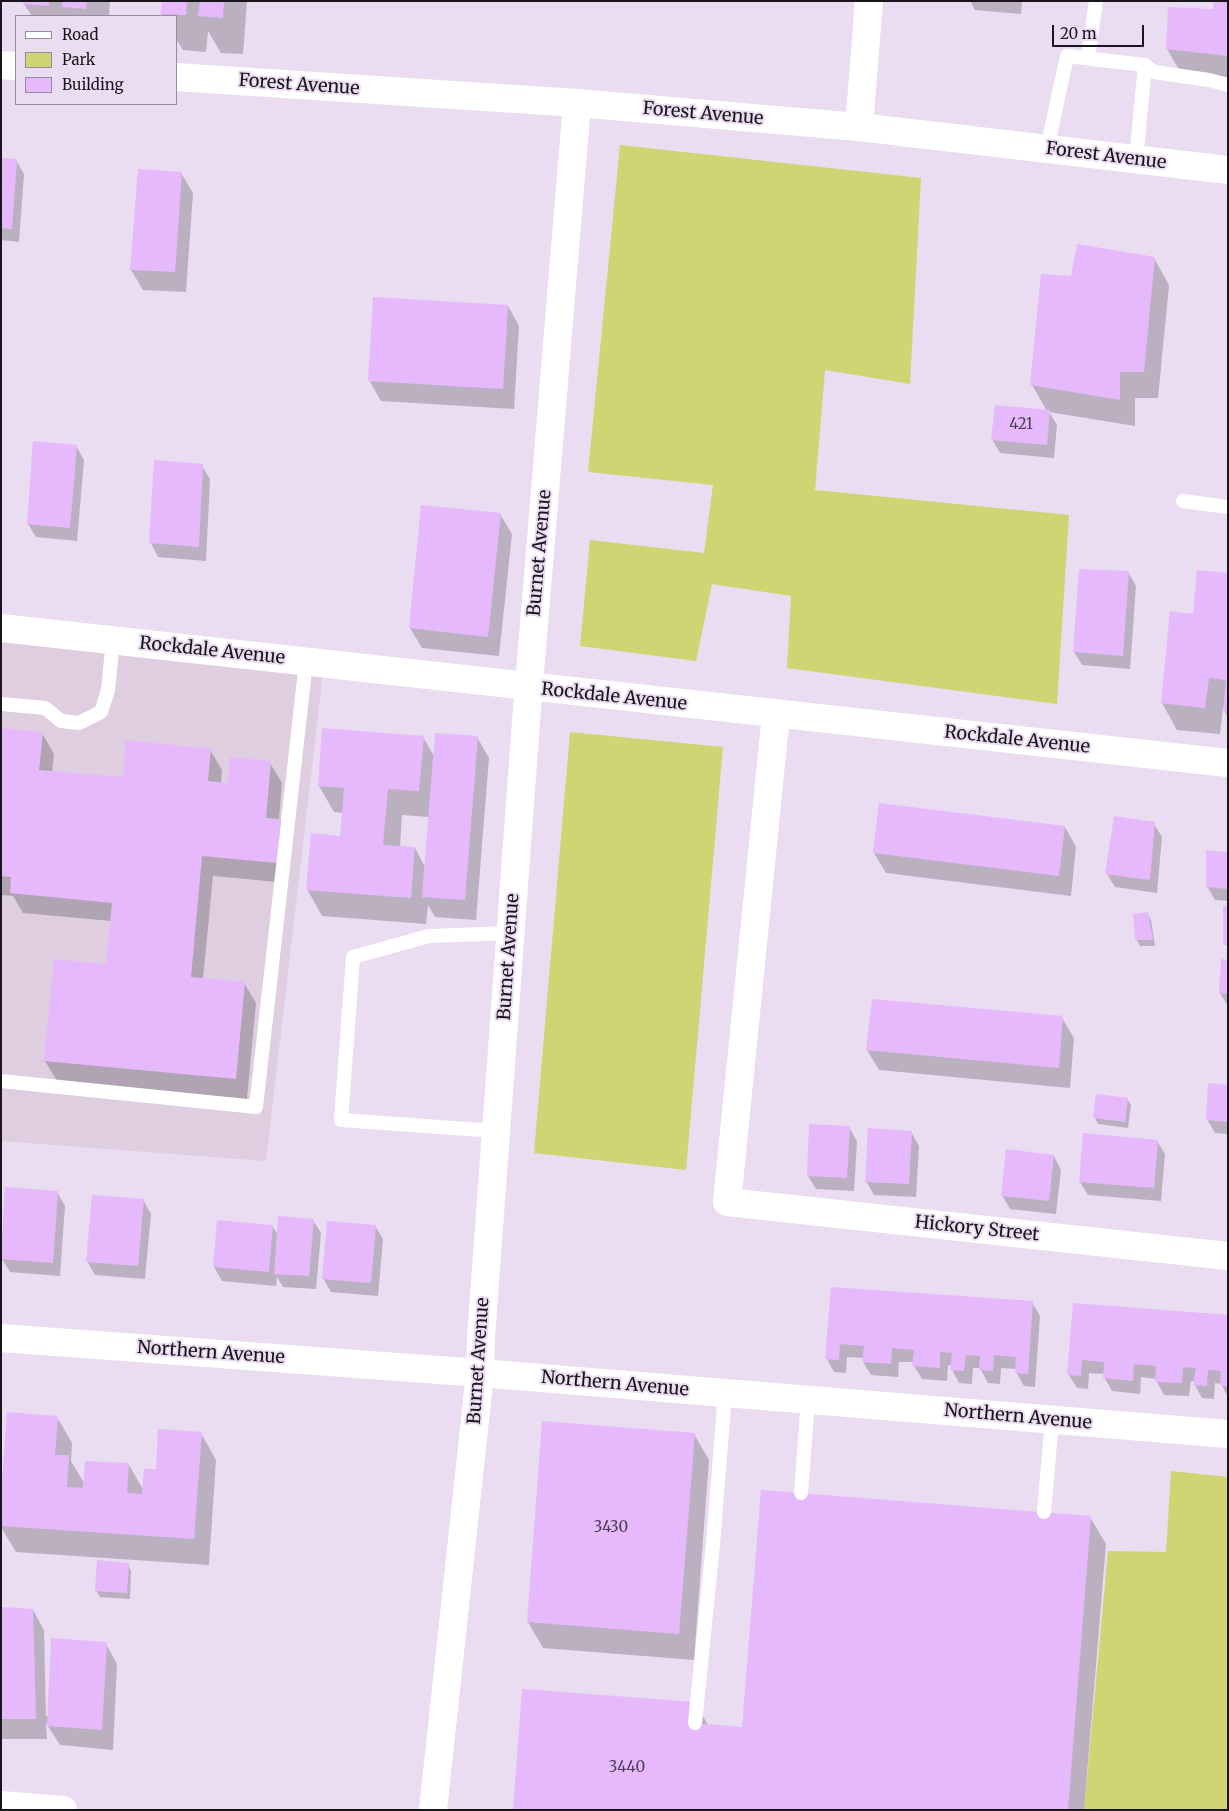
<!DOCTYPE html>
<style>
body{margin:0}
#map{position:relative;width:1229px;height:1811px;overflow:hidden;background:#eadcf1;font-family:Merriweather,serif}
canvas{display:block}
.frame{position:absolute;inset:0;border:2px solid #19151c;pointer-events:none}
.legend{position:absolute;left:15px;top:15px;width:162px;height:90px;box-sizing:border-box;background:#eadcf1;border:1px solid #968c9c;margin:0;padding:6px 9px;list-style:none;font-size:15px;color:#19151c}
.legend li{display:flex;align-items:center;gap:10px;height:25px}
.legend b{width:25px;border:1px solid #968c9c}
.scale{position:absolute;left:1052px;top:25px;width:92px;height:22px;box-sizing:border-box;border:2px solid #19151c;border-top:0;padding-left:6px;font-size:15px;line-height:18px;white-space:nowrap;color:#19151c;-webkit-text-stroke:4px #eadcf1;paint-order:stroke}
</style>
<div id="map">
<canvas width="1229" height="1811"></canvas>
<div class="frame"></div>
<ul class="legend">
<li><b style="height:6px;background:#fff"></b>Road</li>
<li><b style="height:14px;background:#ced572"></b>Park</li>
<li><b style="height:14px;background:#e6b9fc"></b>Building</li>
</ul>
<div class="scale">20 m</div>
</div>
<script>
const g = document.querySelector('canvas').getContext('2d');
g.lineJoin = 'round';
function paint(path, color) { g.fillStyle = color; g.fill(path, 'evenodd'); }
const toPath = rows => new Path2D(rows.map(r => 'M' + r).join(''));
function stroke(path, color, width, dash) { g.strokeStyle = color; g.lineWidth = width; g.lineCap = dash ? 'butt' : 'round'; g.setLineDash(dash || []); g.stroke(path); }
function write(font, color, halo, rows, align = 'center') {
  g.font = font + ' Merriweather,serif'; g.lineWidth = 4; g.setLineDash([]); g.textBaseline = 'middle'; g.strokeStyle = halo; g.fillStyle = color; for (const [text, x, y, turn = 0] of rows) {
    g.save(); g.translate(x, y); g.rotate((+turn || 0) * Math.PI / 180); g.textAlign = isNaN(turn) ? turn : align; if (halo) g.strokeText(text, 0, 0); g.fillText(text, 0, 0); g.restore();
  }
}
paint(toPath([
 [1,628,324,664,266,1161,1,1141]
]), '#decedf');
paint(toPath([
 [620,145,921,178,910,384,825,370,815,490,1069,515,1057,704,787,668,791,596,712,584,696,661,580,646,590,540,704,553,713,485,588,472],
 [570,732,723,747,686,1170,534,1153],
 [1171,1471,1228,1477,1228,1810,1084,1810,1108,1551,1166,1552]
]), '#ced572');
paint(toPath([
 [25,1,110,1,109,16,32,16,24,4],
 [163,1,247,1,243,54,221,53,208,31,206,52,183,50,176,39,176,16,163,16,162,14],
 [970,1,1022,1,1021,14,975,10],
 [1228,1,1228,80,1182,75,1167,49,1214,10],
 [1,159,16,160,24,174,19,242,1,240],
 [181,173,193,193,186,292,143,290,131,270],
 [1154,258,1169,285,1158,398,1135,398,1135,426,1049,412,1057,425,1054,458,1000,453,992,439,1047,411,1032,385,1072,277],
 [508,306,519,326,514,409,381,401,369,380],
 [76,446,84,460,77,541,36,537,28,524],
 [202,466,210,479,206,561,158,557,151,543],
 [500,514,512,534,499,656,422,648,410,628],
 [1128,572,1136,586,1130,669,1082,665,1074,652],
 [1228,575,1228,717,1223,708,1220,734,1177,730,1162,703,1171,612,1194,615],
 [1,730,42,733,54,754,52,772,124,779,210,750,222,770,221,784,229,784,270,763,282,783,279,820,280,821,292,841,288,883,213,876,203,979,244,983,256,1003,247,1099,57,1081,45,1061,107,965,111,921,23,913,13,896,1,895],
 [423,737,434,756,477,737,489,758,476,920,435,917,428,905,426,924,322,916,307,889,341,837,343,813,334,812,319,786],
 [402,815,429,817,425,867,415,848,400,847],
 [1154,824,1162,837,1157,893,1115,887,1107,874],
 [1065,827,1076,847,1071,896,886,873,874,853],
 [1228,853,1228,901,1215,900,1207,886],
 [1148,914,1151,920,1155,946,1140,946,1137,940],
 [1228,961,1228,1006,1220,993],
 [1062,1018,1074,1038,1070,1088,879,1070,867,1050],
 [1228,1086,1228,1134,1215,1133,1207,1119],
 [1127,1099,1131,1105,1128,1128,1098,1124,1095,1118],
 [849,1127,857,1141,854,1191,816,1189,808,1176],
 [911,1132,919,1146,916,1197,874,1195,866,1181],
 [1157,1141,1165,1154,1161,1201,1088,1195,1080,1182],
 [1054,1156,1061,1170,1056,1214,1010,1209,1002,1195],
 [57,1192,65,1206,60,1276,10,1272,2,1259],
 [143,1200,151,1214,145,1279,95,1275,87,1261],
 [313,1220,321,1233,316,1289,283,1287,277,1277,276,1286,222,1281,214,1267,218,1221,272,1226,278,1235],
 [375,1226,383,1239,378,1296,331,1292,323,1278],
 [832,1289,1032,1302,1040,1316,1035,1387,1024,1386,1016,1372,1016,1369,1001,1368,1000,1384,988,1383,980,1368,973,1368,972,1384,959,1383,952,1370,952,1365,948,1365,947,1381,922,1379,914,1366,914,1362,899,1362,898,1377,871,1375,863,1362,864,1358,847,1357,846,1373,834,1372,827,1359],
 [1074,1305,1228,1315,1228,1397,1221,1384,1215,1383,1214,1399,1202,1398,1195,1385,1195,1381,1191,1381,1189,1396,1164,1395,1157,1382,1157,1379,1141,1377,1140,1394,1112,1391,1104,1377,1104,1374,1089,1373,1088,1389,1077,1388,1069,1375],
 [57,1417,72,1443,71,1461,84,1483,129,1465,144,1491,157,1470,201,1433,216,1460,209,1565,16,1552,1,1527,1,1512],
 [543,1422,694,1434,709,1460,694,1660,543,1648,528,1622],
 [1090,1517,1106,1544,1084,1810,514,1810,696,1704,708,1725,743,1728],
 [128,1565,131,1571,130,1599,100,1597,96,1590],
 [1,1608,33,1610,44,1630,46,1716,48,1716,106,1644,117,1664,113,1750,60,1745,46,1723,47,1739,1,1739]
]), '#0003');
paint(toPath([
 [23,1,49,1,49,6,23,4],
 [62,1,87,1,86,9,62,7],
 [162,1,187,1,186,15,160,14],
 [200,1,224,1,223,18,198,16],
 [1214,1,1228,1,1228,56,1166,49,1168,7,1213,9],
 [1,158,17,159,12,229,1,228],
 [138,169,182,172,175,272,130,270],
 [1077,244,1155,257,1144,372,1120,372,1120,400,1030,385,1041,274,1071,276],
 [373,297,508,305,503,389,368,381],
 [995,405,1050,410,1047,445,991,440],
 [33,441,77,445,70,528,27,524],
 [154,460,203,464,199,547,149,543],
 [421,505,501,513,488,637,409,628],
 [1079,569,1129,571,1123,656,1073,652],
 [1197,570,1228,573,1228,711,1223,711,1226,680,1209,678,1205,708,1161,703,1170,611,1193,614],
 [1,728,43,732,39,770,123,777,126,740,211,749,208,781,228,783,230,757,271,761,266,818,281,819,277,863,202,856,191,977,245,982,236,1079,44,1061,54,959,106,964,112,903,10,893,11,877,1,876],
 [322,728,424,736,419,791,388,789,383,845,415,847,411,898,306,890,311,833,340,836,344,788,318,786],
 [435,733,478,736,465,900,422,897],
 [879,803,1065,826,1059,876,873,853],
 [1114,816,1155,822,1150,880,1105,874],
 [1206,850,1228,852,1228,889,1206,887],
 [1223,906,1228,906,1228,945,1223,945],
 [1148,912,1153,940,1135,940,1133,914],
 [1221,959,1228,960,1228,994,1219,993],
 [872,999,1063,1016,1059,1068,866,1050],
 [1208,1083,1228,1085,1228,1122,1206,1120],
 [1096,1094,1128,1098,1125,1122,1093,1118],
 [809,1124,850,1126,847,1178,807,1176],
 [868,1128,912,1131,909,1184,865,1182],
 [1083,1133,1158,1140,1154,1188,1079,1182],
 [1006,1149,1054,1155,1049,1201,1001,1196],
 [5,1187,58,1191,53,1263,1,1259],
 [92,1195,144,1199,138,1266,86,1262],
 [278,1216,314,1219,309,1276,274,1274],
 [217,1220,273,1225,269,1272,213,1267],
 [327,1221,376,1225,371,1283,322,1279],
 [831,1287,1033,1301,1028,1374,1015,1373,1016,1357,994,1355,993,1371,979,1370,980,1356,966,1355,964,1371,950,1370,952,1353,940,1352,940,1368,912,1366,914,1350,892,1348,891,1364,862,1362,864,1346,840,1344,839,1360,825,1359],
 [1073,1303,1228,1315,1228,1386,1220,1386,1221,1371,1208,1370,1207,1386,1193,1385,1196,1368,1183,1367,1182,1383,1155,1382,1156,1366,1134,1364,1133,1381,1103,1378,1104,1362,1082,1360,1081,1376,1067,1375],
 [7,1412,58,1416,55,1455,69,1455,67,1487,83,1488,85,1461,129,1463,127,1493,142,1494,144,1469,156,1469,158,1429,202,1432,194,1539,1,1526,1,1495],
 [542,1421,695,1433,679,1634,527,1622],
 [761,1490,1091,1516,1068,1810,513,1810,522,1689,696,1702,695,1723,742,1727],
 [97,1560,129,1563,127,1593,95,1591],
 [1,1607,33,1609,36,1719,1,1719],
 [51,1638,107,1642,102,1730,47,1726]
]), '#e6b9fc');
stroke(toPath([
 [1088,58,1096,1],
 [1047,149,1067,56,1145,65,1154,72,1209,80,1228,85],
 [1136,159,1145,65],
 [1183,501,1228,507],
 [1,704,45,708,61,721,79,723,101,712,108,690,113,640],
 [1,1081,256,1107,306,662],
 [496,1131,341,1120,353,957,429,936,510,933],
 [801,1493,808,1400],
 [1044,1512,1052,1420],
 [695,1723,713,1544,725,1393]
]), '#fff', 14);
stroke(toPath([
 [859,127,869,1],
 [1,628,1228,763],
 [776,714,727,1202,1228,1256],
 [1,1338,480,1373,1228,1434]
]), '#fff', 28);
stroke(toPath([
 [1,65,16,66],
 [176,77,577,103,859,127,1228,170],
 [1,1805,63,1810],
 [433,1810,480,1373,481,1337,526,721,577,103]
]), '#fff', 28);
write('15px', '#4c3e54', null, [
 ["421",1021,425],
 ["3430",611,1528],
 ["3440",627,1768]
]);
write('18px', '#19151c', '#eadcf1', [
 ["Forest Avenue",299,85,4],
 ["Forest Avenue",703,114,5],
 ["Forest Avenue",1106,156,7],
 ["Burnet Avenue",540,553,-85],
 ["Rockdale Avenue",212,651,6],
 ["Rockdale Avenue",614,697,6],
 ["Rockdale Avenue",1017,740,6],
 ["Burnet Avenue",509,957,-86],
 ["Hickory Street",977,1229,6],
 ["Northern Avenue",211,1353,4],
 ["Burnet Avenue",479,1361,-86],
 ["Northern Avenue",615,1384,5],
 ["Northern Avenue",1018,1417,5]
]);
</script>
